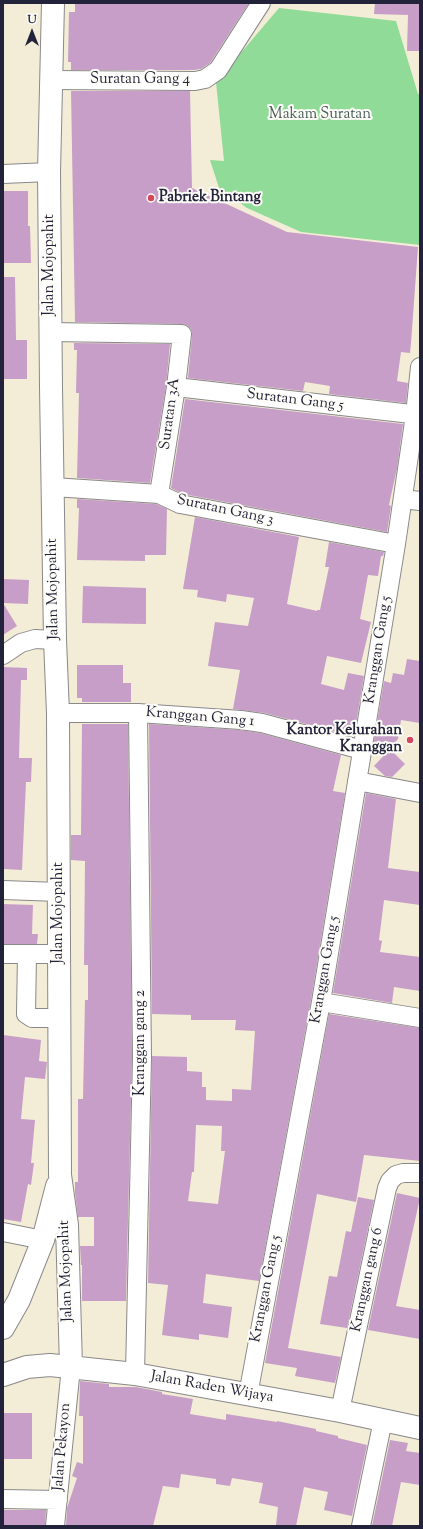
<!DOCTYPE html>
<style>
body{margin:0}
#map{position:relative;width:423px;height:1529px;overflow:hidden;background:#f3edd7;font-family:"Sorts Mill Goudy",serif}
canvas{display:block}
.frame{position:absolute;inset:0;border:4px solid #22223b;pointer-events:none}
.north{position:absolute;left:12px;top:12px;width:40px;height:40px;-webkit-text-stroke:3px #fdfcf7;paint-order:stroke;rotate:0deg;font-size:11px;font-weight:700;line-height:16px;text-align:center;color:#22223b}
.north::after{content:'';display:block;margin:auto;width:14px;height:18px;background:#22223b;clip-path:polygon(50% 0,100% 100%,50% 72%,0 100%)}
</style>
<div id="map">
<canvas width="423" height="1529"></canvas>
<div class="frame"></div>
<div class="north">U</div>
</div>
<script>
const g = document.querySelector('canvas').getContext('2d');
g.lineJoin = 'round';
function paint(path, color) { g.fillStyle = color; g.fill(path, 'evenodd'); }
const toPath = rows => new Path2D(rows.map(r => 'M' + r).join(''));
function stroke(path, color, width, dash) { g.strokeStyle = color; g.lineWidth = width; g.lineCap = dash ? 'butt' : 'round'; g.setLineDash(dash || []); g.stroke(path); }
function write(font, color, halo, rows, align = 'center') {
  g.font = font + ' "Sorts Mill Goudy",serif'; g.lineWidth = 4; g.setLineDash([]); g.textBaseline = 'middle'; g.strokeStyle = halo; g.fillStyle = color; for (const [text, x, y, turn = 0] of rows) {
    g.save(); g.translate(x, y); g.rotate((+turn || 0) * Math.PI / 180); g.textAlign = isNaN(turn) ? turn : align; if (halo) g.strokeText(text, 0, 0); g.fillText(text, 0, 0); g.restore();
  }
}
paint(toPath([
 [279,8,396,21,418,94,420,94,420,245,301,232,247,208,219,188,210,160,224,161,216,82]
]), '#90db97');
paint(toPath([
 [75,3,249,3,210,63,201,69,194,70,71,70,71,62,68,62,69,12,75,12],
 [375,3,420,3,420,51,407,51,408,15,374,14],
 [71,91,190,91,192,188,287,232,418,247,411,343,410,353,401,352,397,381,408,383,406,403,329,394,330,386,305,382,303,391,188,378,192,335,191,329,187,325,182,324,75,322],
 [3,191,28,191,28,226,30,226,31,263,3,263],
 [3,277,15,277,16,340,27,340,27,379,3,379],
 [74,343,170,344,166,386,150,483,77,478,79,393,76,393,77,350,74,350],
 [185,399,403,424,397,468,389,505,391,506,387,532,183,494,171,488],
 [77,499,156,504,167,509,166,555,145,555,145,561,77,560,79,508,77,508],
 [195,517,299,537,287,604,317,611,317,610,320,610,329,567,325,567,329,542,384,552,383,556,381,556,378,576,368,575,360,619,371,622,361,663,327,656,321,684,344,690,348,673,364,676,355,730,353,728,351,736,265,713,233,709,240,670,208,666,215,622,248,626,254,598,227,594,226,602,197,597,198,590,183,589],
 [3,579,29,580,28,604,3,603,17,626,3,635],
 [83,586,146,588,146,624,82,623],
 [407,659,420,661,420,723,401,720,398,739,382,755,373,747,384,681,391,683,393,673,404,675],
 [77,665,123,665,123,683,131,683,131,702,82,702,82,698,77,698],
 [3,667,27,668,27,680,21,680,19,758,32,758,31,782,26,782,22,870,3,869],
 [82,724,128,724,132,1057,126,1301,82,1301,82,1265,81,1265,80,1246,94,1246,94,1217,78,1217,75,1193,75,1182,78,1182,78,1099,83,1099,85,1000,88,1000,88,965,84,965,85,861,71,860,71,835,81,835],
 [149,724,240,730,260,733,341,755,333,791,345,793,311,1000,259,1281,206,1274,203,1303,232,1307,228,1338,199,1334,199,1340,162,1335,168,1285,148,1283,152,1056,187,1057,187,1071,202,1072,202,1087,206,1087,206,1100,232,1101,232,1089,251,1090,255,1031,235,1030,236,1020,191,1020,191,1015,152,1014],
 [196,1125,222,1126,221,1151,225,1151,218,1204,188,1201,192,1172,194,1172],
 [390,749,405,764,392,777,385,776,374,766],
 [366,793,396,799,388,868,420,872,420,905,384,900,379,940,382,941,380,952,420,957,420,991,394,987,392,1003,333,993],
 [3,904,33,905,32,934,38,934,37,944,3,944],
 [329,1014,420,1028,420,1161,364,1155,356,1202,317,1194,288,1348,341,1357,335,1383,295,1376,297,1368,265,1363],
 [3,1035,41,1040,39,1061,47,1062,45,1079,25,1077,21,1119,35,1120,31,1163,34,1163,31,1185,28,1184,21,1222,3,1219],
 [397,1193,420,1198,396,1306,420,1310,420,1339,368,1330],
 [358,1197,374,1200,347,1328,320,1324,329,1276,337,1277,346,1231,351,1232],
 [80,1381,109,1384,109,1387,136,1387,162,1392,162,1394,193,1399,190,1414,226,1420,226,1414,277,1422,277,1421,316,1429,316,1431,338,1436,338,1438,367,1445,352,1516,324,1510,328,1492,304,1487,296,1526,276,1525,278,1507,259,1503,263,1483,232,1478,230,1486,216,1484,216,1479,181,1474,179,1488,163,1486,153,1526,66,1526,67,1508,77,1478,72,1476,77,1462,83,1464,83,1416,79,1416],
 [3,1413,32,1413,32,1459,3,1459],
 [390,1440,408,1443,406,1451,420,1453,420,1485,401,1482,392,1526,372,1526],
 [3,1510,46,1510,45,1526,3,1526]
]), '#c79ec7');
const minor = toPath([
 [51,80,195,81,205,79,218,70,261,3],
 [3,174,49,172],
 [50,332,182,334,176,387,159,494],
 [176,387,420,415],
 [53,487,159,494,180,504,396,544],
 [403,499,420,501],
 [3,655,21,643,35,639,55,640],
 [58,713,138,713,241,720,262,723,362,750],
 [357,781,420,793],
 [3,890,59,892],
 [3,954,59,954],
 [27,955,26,1014,32,1018,59,1018],
 [321,1002,420,1018],
 [3,1232,43,1240],
 [135,1374,142,1057,138,713],
 [248,1395,321,1002,396,544,415,415,420,367],
 [340,1411,387,1188,390,1181,396,1175,403,1173,420,1173],
 [3,1499,58,1500],
 [55,1526,71,1367],
 [361,1526,383,1420]
]);
const major = toPath([
 [53,3,49,172,51,387,55,640,58,713,60,1175,67,1225,71,1367],
 [3,1328,19,1300,43,1240,57,1186],
 [3,1375,27,1367,50,1365,135,1374,340,1411,420,1428]
]);
stroke(minor, '#8a8889', 20);
stroke(major, '#8a8889', 24);
stroke(minor, '#fff', 18);
stroke(major, '#fff', 22);
for (const [x, y, r, color] of [
 [151,198,4,"#d1495b"],
 [410,740,4,"#d1495b"]
]) { const dot = new Path2D(); dot.arc(x, y, r, 0, 2 * Math.PI); g.fillStyle = color; g.fill(dot); stroke(dot, '#fdfcf7', 1.5); }
write('15px', '#22223b', '#fdfcf7', [
 ["Suratan Gang 4",140,80],
 ["Jalan Mojopahit",50,265,-90],
 ["Suratan Gang 5",295,401,7],
 ["Suratan 3A",171,414,-82],
 ["Suratan Gang 3",225,511,12],
 ["Jalan Mojopahit",54,589,-91],
 ["Kranggan Gang 5",379,650,-81],
 ["Kranggan Gang 1",200,718,5],
 ["Jalan Mojopahit",59,913,-90],
 ["Kranggan Gang 5",326,970,-80],
 ["Kranggan gang 2",141,1043,-90],
 ["Jalan Mojopahit",67,1271,-92],
 ["Kranggan gang 6",368,1280,-78],
 ["Kranggan Gang 5",267,1289,-79],
 ["Jalan Raden Wijaya",212,1388,10],
 ["Jalan Pekayon",63,1447,-85]
]);
write('15px', '#435a57', '#fdfcf7', [
 ["Makam Suratan",320,115]
]);
write('bold 15px', '#22223b', '#fdfcf7', [
 ["Pabriek Bintang",159,198],
 ["Kantor Kelurahan",402,731,"right"],
 ["Kranggan",402,748,"right"]
], 'left');
</script>
